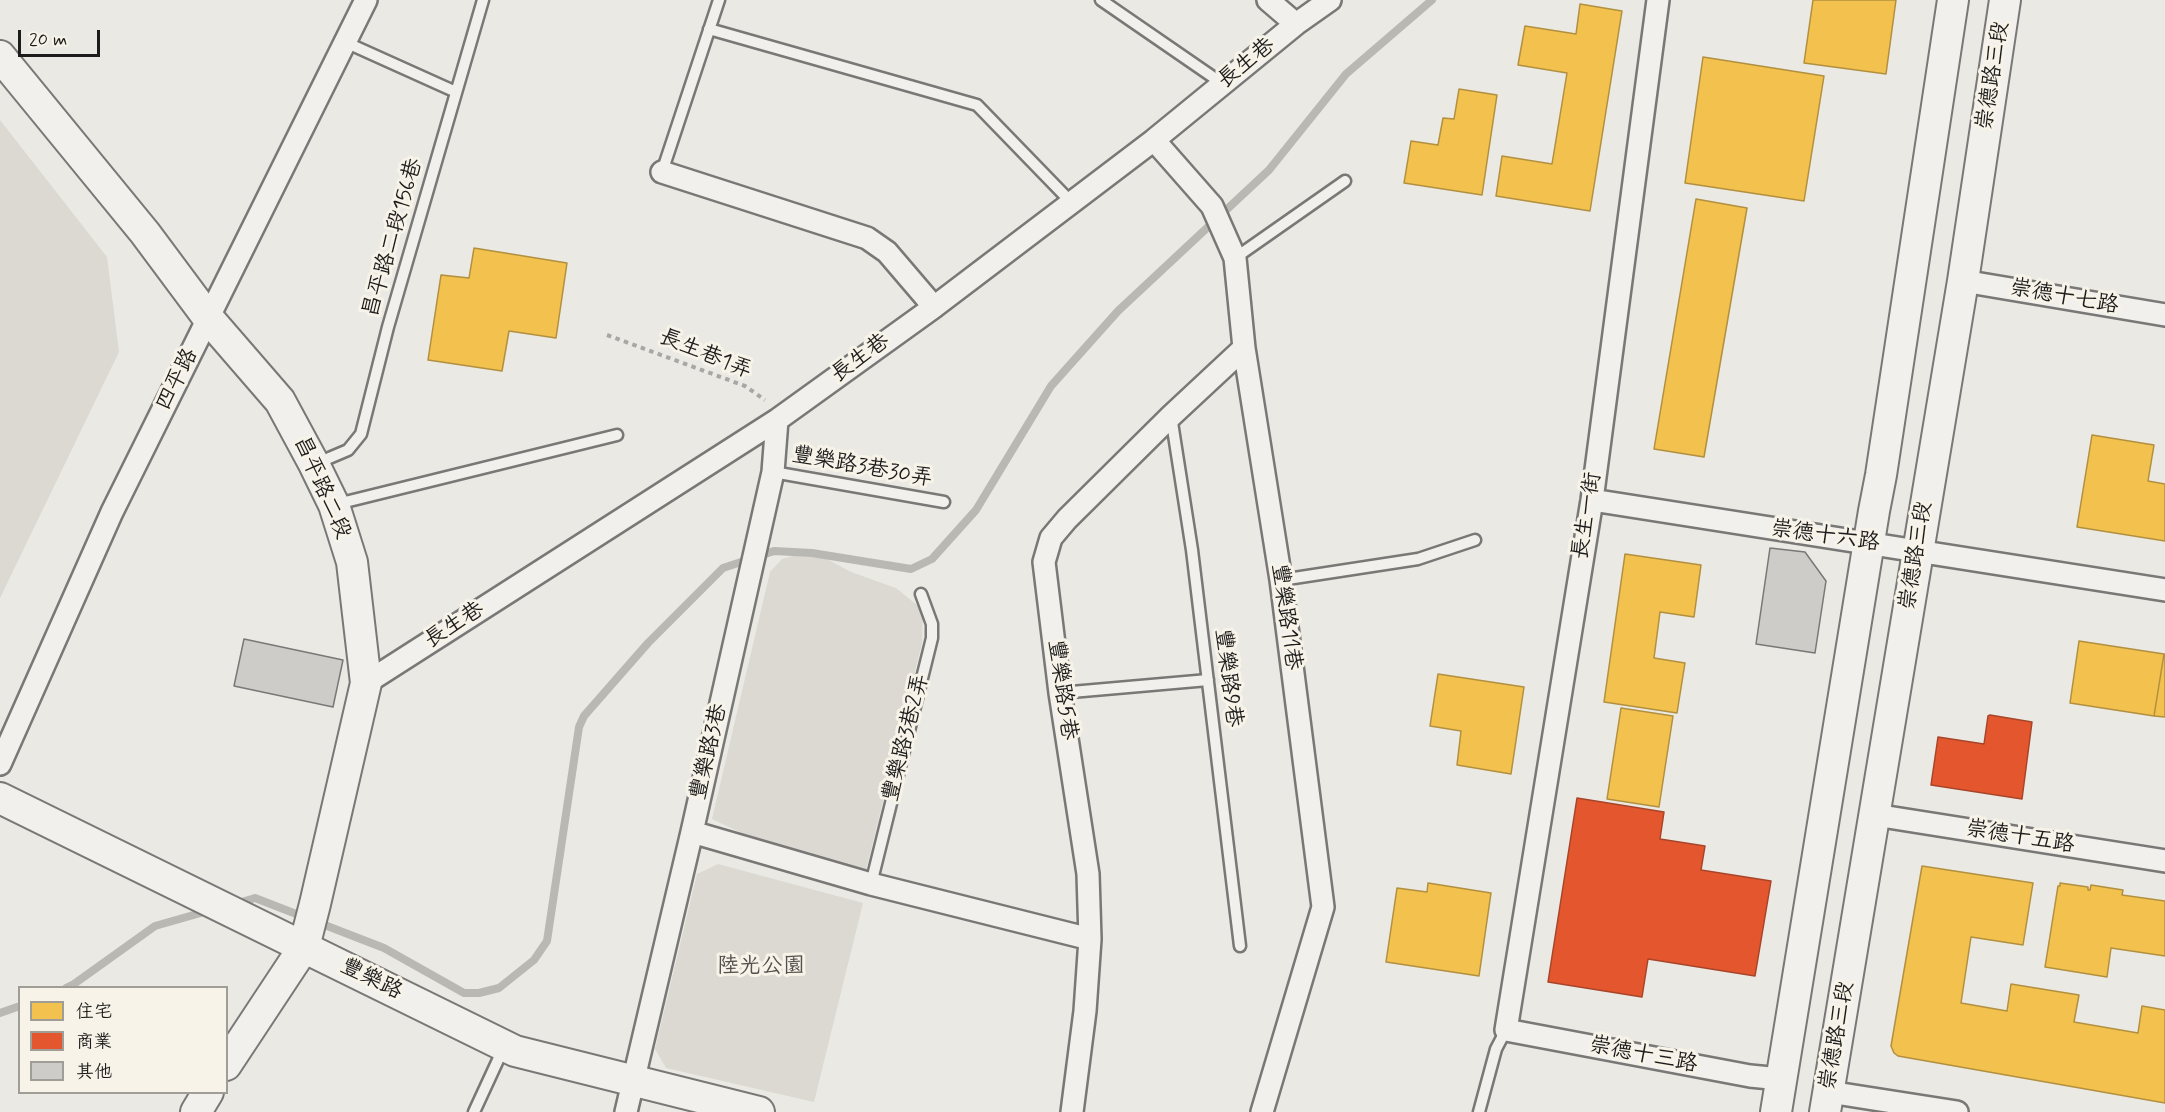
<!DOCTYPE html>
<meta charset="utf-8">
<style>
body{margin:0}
#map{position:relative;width:2165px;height:1112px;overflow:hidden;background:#eae9e4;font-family:Mynerve,"LXGW WenKai TC",sans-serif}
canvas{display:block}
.legend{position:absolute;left:18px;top:986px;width:210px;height:108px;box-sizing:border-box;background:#f7f3e8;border:2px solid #9f9d96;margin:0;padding:8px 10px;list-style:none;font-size:18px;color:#1c1c1c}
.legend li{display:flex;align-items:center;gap:12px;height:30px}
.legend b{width:30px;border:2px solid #9f9d96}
.scale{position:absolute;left:18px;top:30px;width:82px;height:27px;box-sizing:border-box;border:3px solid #1c1c1c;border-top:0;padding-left:8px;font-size:18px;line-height:21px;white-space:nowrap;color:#1c1c1c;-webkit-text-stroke:4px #f7f3e8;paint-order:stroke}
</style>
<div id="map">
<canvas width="2165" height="1112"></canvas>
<ul class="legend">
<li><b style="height:16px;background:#f2c14e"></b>住宅</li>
<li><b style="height:16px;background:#e4572e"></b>商業</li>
<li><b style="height:16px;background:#cdccc9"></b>其他</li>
</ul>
<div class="scale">20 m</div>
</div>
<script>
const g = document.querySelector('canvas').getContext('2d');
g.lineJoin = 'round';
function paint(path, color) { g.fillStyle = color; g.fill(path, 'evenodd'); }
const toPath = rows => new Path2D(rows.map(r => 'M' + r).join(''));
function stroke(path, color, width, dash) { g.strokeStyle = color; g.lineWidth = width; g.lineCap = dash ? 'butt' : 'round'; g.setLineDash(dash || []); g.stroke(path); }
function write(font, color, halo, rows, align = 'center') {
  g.font = font + ' Mynerve,"LXGW WenKai TC",sans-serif'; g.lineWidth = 6; g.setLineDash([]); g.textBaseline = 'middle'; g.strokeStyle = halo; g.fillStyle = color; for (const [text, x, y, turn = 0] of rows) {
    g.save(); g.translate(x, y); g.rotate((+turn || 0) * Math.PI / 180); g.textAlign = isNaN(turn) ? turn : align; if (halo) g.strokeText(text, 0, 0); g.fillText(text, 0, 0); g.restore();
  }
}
paint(toPath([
 [0,120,107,257,119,352,0,598],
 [800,554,825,558,851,572,896,588,923,610,922,643,866,870,746,835,712,819,770,572,782,559],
 [718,864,863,903,814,1102,666,1068,655,1049,697,874]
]), '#dbd9d2');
const homes = toPath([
 [1813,0,1896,0,1886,74,1804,63,1813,0],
 [1580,4,1622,11,1590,211,1496,196,1502,156,1552,164,1567,73,1518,65,1525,26,1576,34,1580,4],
 [1703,57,1824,76,1804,201,1685,183,1703,57],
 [1459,89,1497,95,1482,195,1404,183,1411,141,1438,145,1443,118,1454,119,1459,89],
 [1696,199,1747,208,1704,457,1654,449,1696,199],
 [474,248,567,263,556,338,509,331,502,371,428,360,441,275,469,278,474,248],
 [2092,435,2154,445,2148,481,2165,484,2165,541,2077,527,2092,435],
 [1625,554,1701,565,1694,617,1660,612,1654,658,1685,663,1677,713,1604,702,1625,554],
 [2079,641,2164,654,2154,716,2070,703,2079,641],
 [2164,654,2165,654,2165,717,2154,716,2164,654],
 [1438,674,1524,687,1511,774,1457,765,1461,731,1430,726,1438,674],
 [1621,708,1673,716,1659,807,1607,799,1621,708],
 [1922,866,2033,883,2023,945,1971,937,1961,1003,2007,1011,2011,984,2079,995,2074,1022,2138,1033,2142,1006,2165,1010,2165,1103,1898,1056,1894,1053,1891,1046,1922,866],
 [1428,883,1491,893,1479,976,1386,962,1397,888,1427,892,1428,883],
 [2060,883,2088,887,2088,890,2090,890,2091,885,2123,890,2122,895,2165,901,2165,956,2111,948,2107,977,2045,967,2058,886,2060,886,2060,883]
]);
paint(homes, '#f2c14e');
stroke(homes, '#b2903f', 1.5);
const shops = toPath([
 [1990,715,2032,722,2022,799,1931,785,1938,737,1984,744,1988,716,1990,715],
 [1577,798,1664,812,1660,839,1705,846,1701,870,1771,881,1755,976,1648,959,1642,997,1548,982,1577,798]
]);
paint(shops, '#e4572e');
stroke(shops, '#a84529', 1.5);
stroke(toPath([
 [235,904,255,898,384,948,464,993,479,993,499,988,534,960,547,941,579,727,584,716,648,643,723,568,774,551,812,553,911,569,932,559,976,510,1051,386,1118,311,1269,170,1346,74,1432,0],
 [66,988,74,984,155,926,211,910],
 [0,1013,20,1006]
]), '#bab8b2', 8);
const building = toPath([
 [1770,548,1805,552,1826,581,1815,653,1756,644,1770,548],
 [244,639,343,660,333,707,234,686,244,639]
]);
paint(building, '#cdccc9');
stroke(building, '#797876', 1.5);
const lane = toPath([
 [1101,0,1223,84],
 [709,29,977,105,1072,203],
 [345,42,456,92],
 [662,172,719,0],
 [1235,258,1345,181],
 [1171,416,1192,550,1240,946],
 [315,464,348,450,361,434,388,327,483,0],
 [773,472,944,502],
 [337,504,617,435],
 [1281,580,1418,559,1475,540],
 [1060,693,1208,680],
 [871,884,932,638,932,624,921,594],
 [474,1112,504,1047],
 [1479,1112,1496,1049,1506,1030]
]);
const street = toPath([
 [1268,0,1296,24],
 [1658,0,1592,500,1506,1030,1750,1076,1781,1079],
 [1154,140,1212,206,1235,258,1244,348,1281,580,1323,907,1262,1112],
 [662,172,867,238,887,252,934,307],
 [1963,281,2165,315],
 [1592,500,2165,590],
 [366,683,777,420,934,307,1154,140,1296,24,1330,0],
 [0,764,112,512,366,0],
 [1875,815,2165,861],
 [692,832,871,884,1090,939],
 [1829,1092,1957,1112],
 [626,1112,692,832,773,472,777,420],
 [1072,1112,1085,1011,1090,939,1088,874,1060,693,1044,562,1051,538,1067,519,1171,416,1244,348]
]);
const secondary = toPath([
 [0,56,145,233,209,319,280,401,314,464,334,505,352,562,366,683,315,904,304,947,226,1065],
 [0,798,515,1051,759,1112],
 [196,1112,208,1092],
 [1776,1112,1874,511,1881,475,1953,0],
 [1825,1112,1963,281,2005,0]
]);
stroke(lane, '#797876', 15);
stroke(street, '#797876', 26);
stroke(secondary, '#797876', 34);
stroke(toPath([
 [607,335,745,386,765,400]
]), '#a8a7a4', 4, [4.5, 4.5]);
stroke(lane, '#f1f0ec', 10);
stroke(street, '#f1f0ec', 21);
stroke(secondary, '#f1f0ec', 30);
write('22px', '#1c1c1c', '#f7f3e8', [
 ["長生巷",1247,64,-39],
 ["崇德路三段",1994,76,-81],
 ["昌平路二段156巷",394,238,-74],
 ["崇德十七路",2064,298,10],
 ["長生巷1弄",705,355,22],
 ["長生巷",861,359,-36],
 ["四平路",178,380,-63],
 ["豐樂路3巷30弄",862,468,10],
 ["昌平路二段",321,488,66],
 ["長生一街",1588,516,-81],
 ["崇德十六路",1825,537,8],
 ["崇德路三段",1917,556,-81],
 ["豐樂路11巷",1285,617,82],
 ["長生巷",455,626,-33],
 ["豐樂路9巷",1227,678,83],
 ["豐樂路5巷",1061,690,82],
 ["豐樂路3巷2弄",907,738,-76],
 ["豐樂路3巷",710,752,-77],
 ["崇德十五路",2020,838,9],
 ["豐樂路",371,980,26],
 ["崇德路三段",1838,1036,-80],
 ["崇德十三路",1643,1056,11]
]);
write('22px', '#52514e', '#f7f3e8', [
 ["陸光公園",761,967]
]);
</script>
